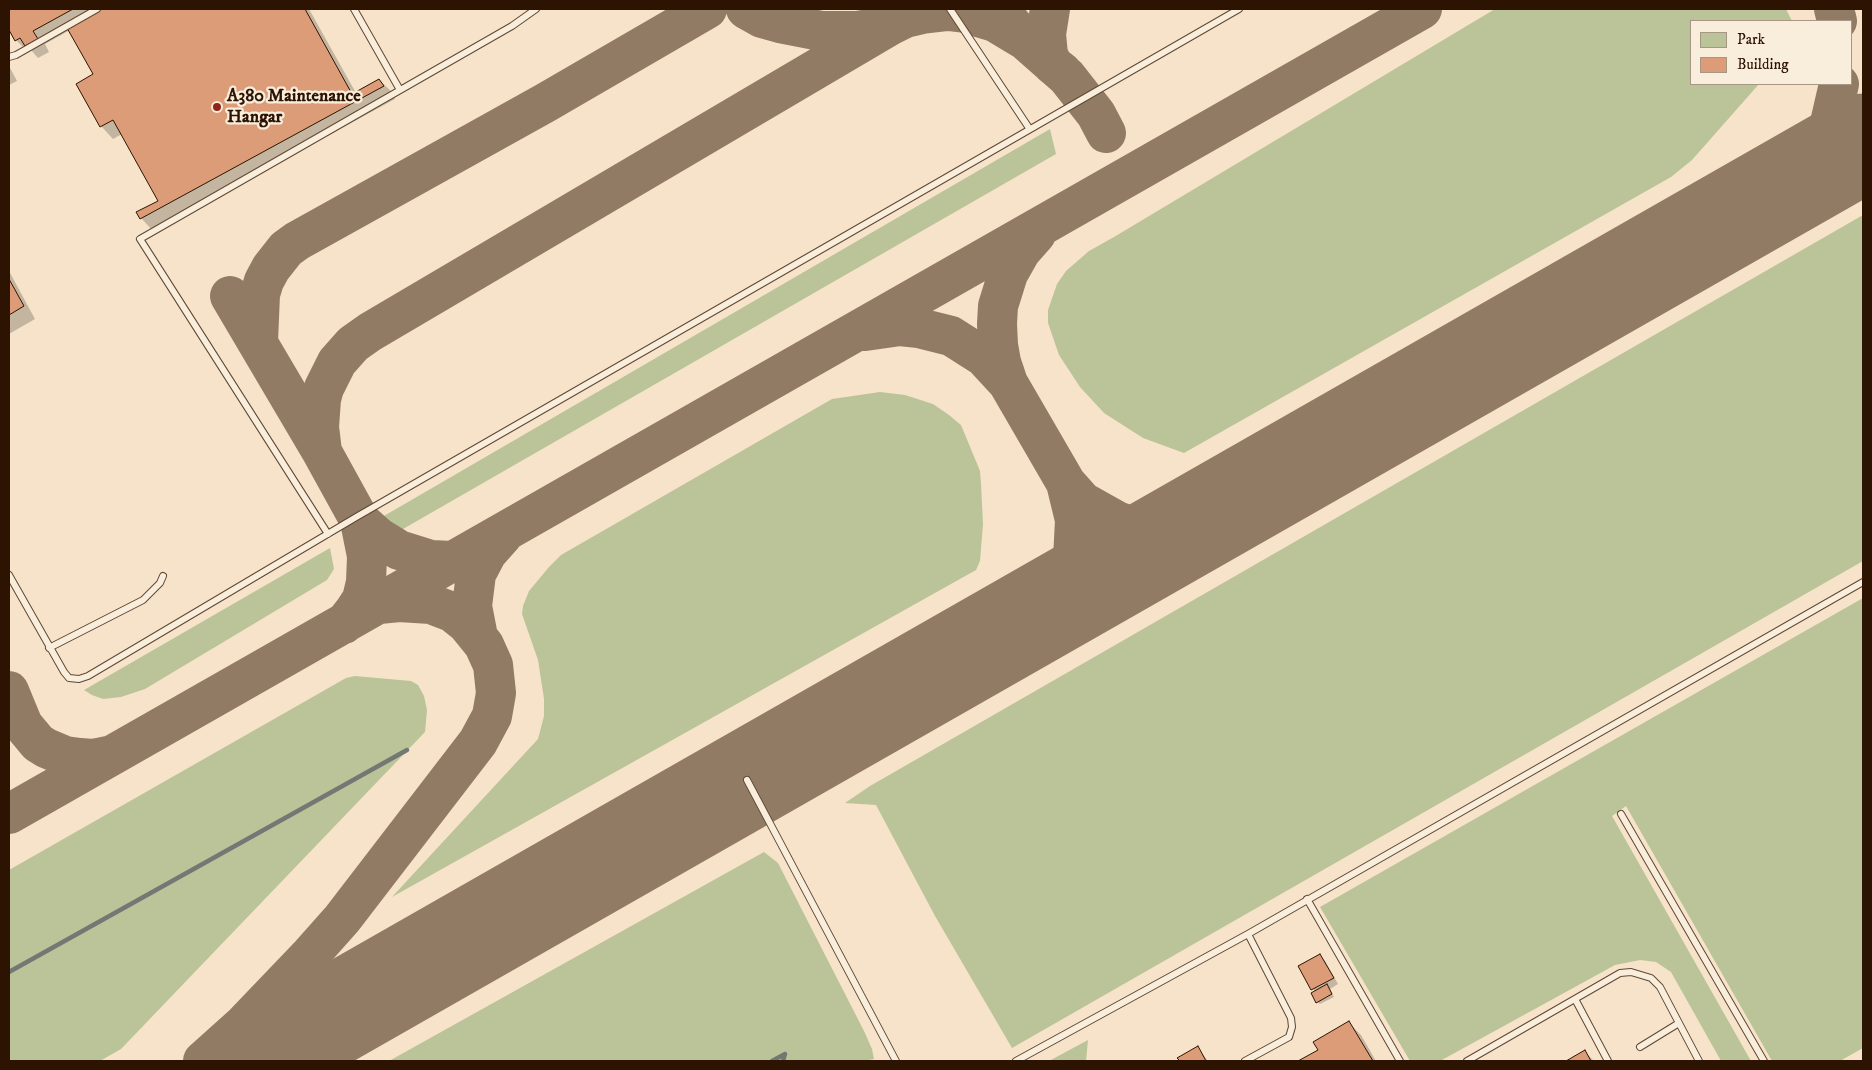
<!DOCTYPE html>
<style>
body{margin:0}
#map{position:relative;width:1872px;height:1070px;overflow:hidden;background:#f6e3c9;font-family:"IM FELL DW Pica",serif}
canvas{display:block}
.frame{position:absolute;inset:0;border:10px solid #2d1301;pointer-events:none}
.legend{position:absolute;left:1690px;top:20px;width:162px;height:65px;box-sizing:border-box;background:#f9eddc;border:1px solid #a79684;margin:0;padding:6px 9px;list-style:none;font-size:15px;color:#2d1301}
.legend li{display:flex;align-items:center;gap:10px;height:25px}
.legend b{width:25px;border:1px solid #a79684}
</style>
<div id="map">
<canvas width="1872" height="1070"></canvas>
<div class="frame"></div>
<ul class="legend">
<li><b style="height:14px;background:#bbc498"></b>Park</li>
<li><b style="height:14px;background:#db9c77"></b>Building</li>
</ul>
</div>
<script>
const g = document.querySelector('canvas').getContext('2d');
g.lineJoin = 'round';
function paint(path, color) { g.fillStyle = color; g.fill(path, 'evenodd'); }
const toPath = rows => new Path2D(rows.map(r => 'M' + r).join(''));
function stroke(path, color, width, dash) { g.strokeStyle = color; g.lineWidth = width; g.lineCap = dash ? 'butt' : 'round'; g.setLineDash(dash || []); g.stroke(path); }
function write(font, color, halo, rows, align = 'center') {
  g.font = font + ' "IM FELL DW Pica",serif'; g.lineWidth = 4.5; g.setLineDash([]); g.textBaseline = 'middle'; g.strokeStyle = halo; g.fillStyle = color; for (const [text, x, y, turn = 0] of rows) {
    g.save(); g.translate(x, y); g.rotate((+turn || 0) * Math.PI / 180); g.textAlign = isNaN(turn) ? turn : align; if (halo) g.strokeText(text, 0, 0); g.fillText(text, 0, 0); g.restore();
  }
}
paint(toPath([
 [1495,9,1786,9,1792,21,1691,21,1691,84,1759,84,1692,160,1671,177,1184,453,1143,438,1104,413,1080,387,1059,355,1048,323,1048,310,1057,284,1066,271,1089,251,1114,237],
 [1050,129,1056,154,396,533,388,529,377,520],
 [1863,215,1863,561,1012,1048,935,916,876,805,845,803,870,786],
 [880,392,905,395,933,404,949,415,961,425,980,471,981,484,983,524,980,561,976,570,392,897,538,739,544,716,544,699,538,660,522,614,523,606,529,591,549,567,561,555,832,399],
 [330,548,334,569,327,580,145,689,121,697,103,699,92,695,84,690],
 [1863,598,1863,1048,1840,1061,1772,1061,1626,806,1612,816,1751,1061,1721,1061,1671,972,1656,962,1640,960,1615,965,1440,1061,1410,1061,1320,907],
 [355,676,411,681,418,685,424,696,427,710,425,732,121,1049,100,1061,9,1061,9,870,346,678],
 [764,852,778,863,864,1031,872,1049,874,1059,864,1061,389,1061],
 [1088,1040,1086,1061,1049,1061]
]), '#bbc498');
paint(toPath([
 [9,9,309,9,356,93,379,80,392,92,395,99,153,231,141,218,159,201,122,134,113,139,101,126,95,75,70,30,45,44,49,52,38,58,31,50,28,52,16,40,9,28],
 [9,66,17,81,9,85],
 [9,271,35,319,9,334],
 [1320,956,1325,961,1338,984,1330,989,1334,997,1320,1004,1317,1002,1315,992,1299,967],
 [1349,1023,1361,1035,1376,1061,1301,1061,1320,1050],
 [1198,1048,1208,1061,1181,1061,1179,1058],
 [1585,1052,1594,1061,1568,1061]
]), '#0003');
stroke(toPath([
 [9,972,407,750],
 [772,1061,785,1054],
 [783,1061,785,1054]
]), '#737874', 4.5);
stroke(toPath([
 [746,9,762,18,780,23,821,31,858,31,880,27],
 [1050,9,1046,34,1048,55,1053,65,1062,72],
 [1834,9,1837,21],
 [1008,20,1025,40,1067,77,1096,114,1106,133],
 [1772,194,1791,178,1810,157,1821,140,1830,123,1839,84],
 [230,296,322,452,360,521,367,556,366,582,362,599,355,610,344,624],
 [865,331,900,326,919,328,951,336,984,357,1008,383,1001,362,998,345,997,324,998,306,1008,274,1021,251,1036,234],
 [258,342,260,294,264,281,271,268,286,249,297,241,545,103,707,9],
 [1008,383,1066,483],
 [322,452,319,427,321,399,324,388,337,362,353,344,370,332,891,25,905,18,922,14,948,11,965,13,995,22,1025,40],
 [360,521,378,537,399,550,431,560,453,561],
 [1024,622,1049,596,1067,571,1073,559,1075,520,1066,483,1083,502,1117,521,1136,528,1159,529,1177,526,1206,519],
 [478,637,472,606,476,574,487,553,503,535],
 [9,691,23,725,38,743,46,748,65,756,80,758,93,759,112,755],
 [9,814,1422,9],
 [203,1061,242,1026,310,955,342,919,478,742,492,716,496,693,493,665,484,645,467,624,452,612,431,604,399,602,379,604]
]), '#927b65', 40);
stroke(toPath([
 [254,1061,1863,143]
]), '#927b65', 99);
const building = toPath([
 [9,9,73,9,33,31,38,39,25,46,20,38,15,41,9,30,9,9],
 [102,9,305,9,352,94,379,79,384,86,140,219,136,212,158,201,113,120,100,127,76,84,93,74,67,28,102,9],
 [9,279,24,306,9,315,9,279],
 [1320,954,1334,978,1311,990,1298,966,1320,954],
 [1327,984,1332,994,1316,1003,1311,993,1327,984],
 [1349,1021,1373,1061,1298,1061,1318,1050,1313,1042,1349,1021],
 [1198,1046,1206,1061,1180,1061,1177,1058,1198,1046],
 [1585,1050,1591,1061,1566,1061,1585,1050]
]);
paint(building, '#db9c77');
stroke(building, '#2d1301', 1);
const lane = toPath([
 [354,9,400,90],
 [950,9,1029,128],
 [9,57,16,55,97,9],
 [328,534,140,239,512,26,536,9],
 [9,575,64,672,69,678,79,679,88,676,358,516,1239,9],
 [49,648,143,600,160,583,163,576],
 [747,780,896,1061],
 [1621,814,1764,1061],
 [1307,899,1400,1061],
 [1575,999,1608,1061],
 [1640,1047,1679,1023],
 [1016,1061,1248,934,1863,582],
 [1245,1061,1289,1037,1292,1027,1291,1018,1248,934],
 [1467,1061,1620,973,1631,972,1651,978,1660,987,1699,1061]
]);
stroke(lane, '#5f4733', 8);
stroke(lane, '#f9eddc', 6);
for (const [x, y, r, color] of [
 [217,107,5,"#8f2418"]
]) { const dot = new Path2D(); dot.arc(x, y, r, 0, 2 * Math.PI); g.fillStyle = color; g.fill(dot); stroke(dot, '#f9eddc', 2); }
write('bold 18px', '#2d1301', '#f9eddc', [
 ["A380 Maintenance",227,97],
 ["Hangar",227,118]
], 'left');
</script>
